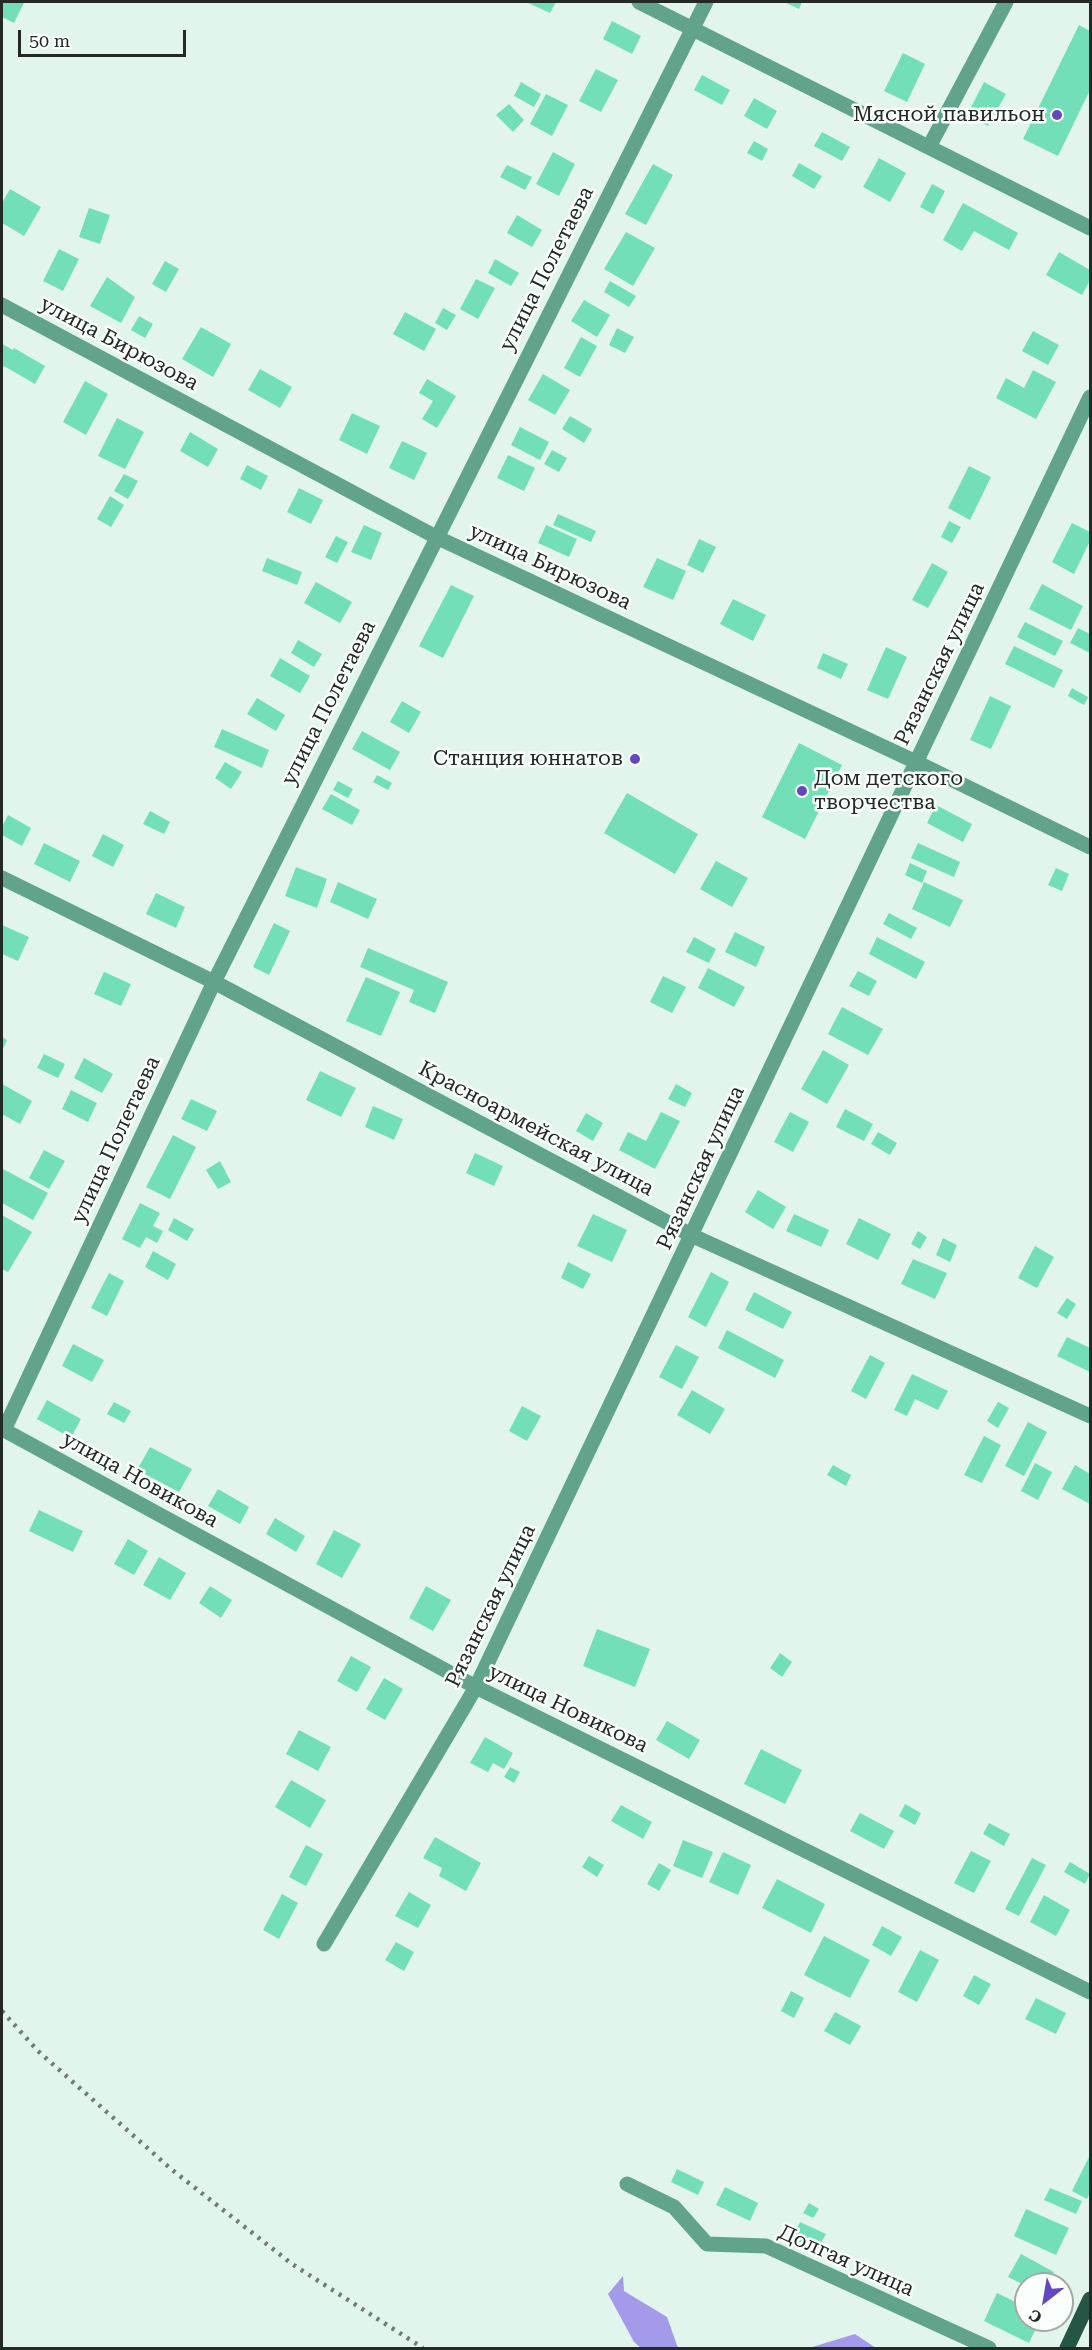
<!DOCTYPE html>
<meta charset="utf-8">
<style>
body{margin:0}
#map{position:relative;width:1092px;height:2350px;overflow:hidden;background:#e1f5ed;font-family:"Roboto Serif",serif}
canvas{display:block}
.frame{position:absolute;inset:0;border:3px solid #222926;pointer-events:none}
.north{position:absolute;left:1014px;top:2272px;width:60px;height:60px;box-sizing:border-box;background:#fafefc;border:2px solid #a4a9a6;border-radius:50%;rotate:211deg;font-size:16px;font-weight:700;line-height:24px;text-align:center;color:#222926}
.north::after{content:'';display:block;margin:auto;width:21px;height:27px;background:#6247bf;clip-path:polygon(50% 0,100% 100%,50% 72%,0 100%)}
.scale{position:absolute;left:18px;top:30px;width:168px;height:27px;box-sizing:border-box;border:3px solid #222926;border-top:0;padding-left:8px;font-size:18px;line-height:21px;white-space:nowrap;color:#222926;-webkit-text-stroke:4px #fafefc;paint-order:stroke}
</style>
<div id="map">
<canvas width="1092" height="2350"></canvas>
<div class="frame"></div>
<div class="north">С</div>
<div class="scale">50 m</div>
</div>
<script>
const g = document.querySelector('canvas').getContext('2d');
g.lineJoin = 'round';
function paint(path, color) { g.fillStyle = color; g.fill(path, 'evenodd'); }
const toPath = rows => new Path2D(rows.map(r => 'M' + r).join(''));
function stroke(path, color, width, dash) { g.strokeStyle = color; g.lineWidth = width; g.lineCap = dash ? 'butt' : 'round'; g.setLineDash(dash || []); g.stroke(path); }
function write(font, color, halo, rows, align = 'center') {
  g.font = font + ' "Roboto Serif",serif'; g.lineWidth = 5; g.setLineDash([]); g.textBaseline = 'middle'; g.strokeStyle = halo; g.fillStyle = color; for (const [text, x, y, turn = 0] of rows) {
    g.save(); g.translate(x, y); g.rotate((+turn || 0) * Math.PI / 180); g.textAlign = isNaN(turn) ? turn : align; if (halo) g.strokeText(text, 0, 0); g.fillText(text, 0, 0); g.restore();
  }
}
paint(toPath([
 [623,2276,624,2291,667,2317,678,2348,641,2348,634,2342,608,2294],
 [855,2334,876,2348,809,2348]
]), '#a49aea');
paint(toPath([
 [2,2,24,3,14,23,2,17],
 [526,2,556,2,550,13],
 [784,2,802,2,799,9],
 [612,21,641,36,632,54,603,39],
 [1079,25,1090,31,1090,90,1058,156,1023,139],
 [903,53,925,64,907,102,884,91],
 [596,69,618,80,601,112,579,101],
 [702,75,730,90,722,105,694,90],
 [521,82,541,94,534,107,514,96],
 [984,82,1006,94,988,126,967,115],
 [546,94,568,105,552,136,530,124],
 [754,98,777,111,767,129,744,116],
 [509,104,524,120,513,132,496,115],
 [822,132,850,147,842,161,814,146],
 [754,141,768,149,762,161,747,153],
 [553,152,575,164,559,196,536,184],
 [879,158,906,173,890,202,863,187],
 [799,163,822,176,814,189,792,176],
 [653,164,673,175,646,225,625,214],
 [507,165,532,177,525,190,500,177],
 [932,184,945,191,933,214,920,207],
 [10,189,41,207,24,236,2,223,2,203],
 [963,203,1018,233,1009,250,974,231,962,251,943,240],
 [89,208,110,215,100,244,79,237],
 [517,215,542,230,532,247,507,233],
 [626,232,655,248,633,286,604,269],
 [59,249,79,259,63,291,43,281],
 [1059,252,1090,270,1090,280,1082,295,1046,275],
 [495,259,519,273,511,286,488,273],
 [165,261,179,269,166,292,152,284],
 [107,277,135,297,121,323,90,306],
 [476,279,495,288,478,319,460,309],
 [610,281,636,296,629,307,604,292],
 [584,300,610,315,597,337,571,321],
 [443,308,456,315,447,330,435,323],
 [405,312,436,329,424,351,393,334],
 [139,316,153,324,145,338,131,330],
 [201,327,231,344,213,377,182,359],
 [617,328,634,337,625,353,609,345],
 [1033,331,1059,345,1048,365,1022,351],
 [581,337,597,346,580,377,564,368],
 [2,344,13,350,14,348,45,366,35,384,4,366,2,370],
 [260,369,292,387,280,408,248,390],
 [1033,370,1056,382,1036,419,996,398,1006,378,1024,388],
 [543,374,570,390,555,415,528,400],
 [427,379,456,396,437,428,422,419,433,401,419,393],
 [85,381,108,394,86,435,63,422],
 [352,413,380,426,367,454,339,440],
 [570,416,592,429,584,443,562,429],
 [117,418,144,432,125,469,98,456],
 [520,427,549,442,540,460,511,445],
 [190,432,218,449,208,467,180,451],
 [402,441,427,453,414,480,389,468],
 [552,450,567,458,559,472,544,464],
 [508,455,535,468,524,491,497,478],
 [247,465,268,476,261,490,240,479],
 [969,466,991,477,970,520,948,508],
 [124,474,138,481,128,499,114,491],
 [299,488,323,500,311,524,287,512],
 [110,496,124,505,111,527,97,519],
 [558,514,596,531,591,542,553,525],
 [949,521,961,527,952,543,941,537],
 [1072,523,1090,532,1090,541,1074,574,1052,562],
 [364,525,382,533,371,560,351,552],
 [546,525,577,539,569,557,538,543],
 [336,536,348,542,337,563,325,557],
 [699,539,716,547,703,573,687,565],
 [267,558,302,572,297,585,262,571],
 [657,558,686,571,673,600,643,587],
 [932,563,948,572,928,608,912,600],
 [316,582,352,602,340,623,304,603],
 [1042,584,1083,606,1071,630,1029,609],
 [451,585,474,596,443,658,419,646],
 [733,599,766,615,753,641,720,624],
 [1025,622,1063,641,1055,656,1017,637],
 [1078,628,1090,634,1090,653,1070,643],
 [298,640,322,654,314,667,291,653],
 [1014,646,1063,670,1054,688,1005,664],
 [886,647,907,657,888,699,867,690],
 [823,653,848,664,841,679,817,668],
 [280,658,310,676,300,693,270,676],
 [1072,688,1088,697,1084,705,1068,696],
 [990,696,1011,706,991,749,970,740],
 [257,698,285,715,276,731,247,714],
 [402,701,421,712,409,733,390,722],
 [222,729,269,750,262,768,214,747],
 [362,731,400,752,390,770,352,749],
 [799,743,842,765,805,839,762,817],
 [225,762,242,772,231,789,215,778],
 [377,775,392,783,388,790,373,782],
 [338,781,353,789,348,798,333,790],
 [627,793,698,834,675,874,604,833],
 [331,794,360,810,352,825,322,809],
 [936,805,972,824,963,842,927,823],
 [150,811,170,822,164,834,143,824],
 [8,815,31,828,22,846,2,835,2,827],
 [103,834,124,845,113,867,92,856],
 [44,843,80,861,70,882,34,864],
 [918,843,960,862,954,877,911,858],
 [716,861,748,878,732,907,700,889],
 [910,863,927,871,922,883,905,875],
 [296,867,327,879,317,908,285,896],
 [1056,868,1069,874,1062,891,1048,885],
 [338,882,377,899,368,919,330,902],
 [924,882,963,900,950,927,912,909],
 [156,893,185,907,176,928,146,914],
 [889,913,917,928,911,939,883,924],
 [274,923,290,931,269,975,253,967],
 [2,925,29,937,18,961,2,954],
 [735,932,765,947,756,967,725,952],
 [694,937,716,949,709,963,686,952],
 [877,937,925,962,916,979,869,954],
 [368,948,448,982,435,1013,409,1002,414,990,360,967],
 [708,968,745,987,734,1007,698,988],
 [858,971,877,981,869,996,849,986],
 [104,972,131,984,121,1006,94,994],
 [663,976,686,987,672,1013,650,1002],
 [366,977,400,992,381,1036,346,1021],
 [842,1007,883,1029,868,1055,828,1034],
 [2,1037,7,1040,2,1051],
 [823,1050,849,1065,827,1104,801,1089],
 [44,1054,65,1064,58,1078,37,1068],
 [84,1058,113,1074,102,1093,74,1078],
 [320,1071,356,1088,341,1117,306,1100],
 [2,1084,32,1101,20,1124,2,1114],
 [676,1084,692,1093,685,1107,668,1099],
 [71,1090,97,1103,88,1122,62,1109],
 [191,1099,217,1111,207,1131,181,1119],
 [373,1106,403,1119,394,1140,365,1127],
 [845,1109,873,1124,864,1141,836,1127],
 [661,1112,680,1121,655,1169,619,1150,628,1132,646,1141],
 [790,1112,809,1122,793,1152,774,1142],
 [586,1113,603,1123,593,1141,576,1131],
 [878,1132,897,1143,890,1155,871,1144],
 [173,1135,196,1147,170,1199,146,1187],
 [44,1150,65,1161,49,1189,29,1178],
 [475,1153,503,1166,494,1186,466,1173],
 [220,1161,231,1182,218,1189,206,1170],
 [3,1169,48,1193,33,1220,2,1203],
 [758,1190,786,1207,773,1229,745,1212],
 [140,1203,160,1213,153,1226,163,1231,157,1243,146,1237,140,1248,122,1239],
 [593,1214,627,1230,612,1262,577,1246],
 [794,1214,829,1230,821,1247,786,1231],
 [2,1215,32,1232,8,1272,2,1269],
 [174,1218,194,1229,187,1241,168,1230],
 [859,1218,891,1234,878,1260,846,1244],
 [918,1231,927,1237,920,1249,911,1244],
 [943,1238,957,1245,950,1262,936,1255],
 [1035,1246,1054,1257,1037,1288,1018,1278],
 [153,1251,176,1264,168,1280,145,1267],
 [913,1259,947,1273,935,1299,901,1284],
 [568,1262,591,1274,583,1289,561,1278],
 [711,1272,729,1282,706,1327,688,1317],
 [109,1273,124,1281,107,1316,91,1308],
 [754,1292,792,1312,783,1329,745,1310],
 [1067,1298,1076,1304,1067,1319,1057,1313],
 [727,1330,784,1360,775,1378,718,1348],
 [1067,1337,1090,1348,1090,1372,1057,1356],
 [73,1344,104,1360,92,1382,62,1366],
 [676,1345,699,1357,682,1389,659,1377],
 [870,1355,885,1363,866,1399,851,1391],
 [912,1374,948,1391,938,1410,915,1399,907,1416,894,1410],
 [692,1390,725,1409,710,1434,677,1415],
 [47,1400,81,1419,71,1438,37,1419],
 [114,1402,131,1411,124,1423,107,1414],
 [998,1402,1009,1408,998,1428,987,1421],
 [522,1406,541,1416,527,1441,509,1431],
 [1028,1422,1047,1432,1024,1476,1005,1466],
 [984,1436,1001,1445,982,1483,964,1475],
 [150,1447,192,1469,179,1492,137,1470],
 [1035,1463,1052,1472,1038,1500,1021,1491],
 [833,1465,851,1475,846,1486,827,1475],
 [1075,1465,1090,1474,1090,1504,1062,1489],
 [218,1489,249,1507,240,1524,208,1506],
 [39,1510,83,1531,73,1552,29,1531],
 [275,1518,305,1536,296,1552,266,1534],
 [334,1530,361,1544,342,1578,316,1564],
 [128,1539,148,1551,134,1575,114,1564],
 [159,1557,186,1573,170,1600,143,1585],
 [210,1586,232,1600,221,1618,199,1603],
 [426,1586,451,1600,433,1631,409,1618],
 [597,1629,650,1649,635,1687,583,1666],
 [780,1653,792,1662,782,1677,770,1668],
 [351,1656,371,1667,357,1692,337,1681],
 [384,1678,403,1689,385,1720,366,1709],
 [667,1721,700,1740,689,1759,656,1740],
 [299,1730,331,1747,318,1771,286,1754],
 [485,1737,513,1753,504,1769,493,1763,488,1772,470,1763],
 [761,1749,802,1770,785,1804,744,1784],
 [510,1767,520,1772,514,1783,504,1777],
 [291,1780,326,1800,310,1828,275,1807],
 [905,1804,921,1813,915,1825,899,1816],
 [621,1805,652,1822,643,1839,611,1821],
 [860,1813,894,1831,884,1849,850,1831],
 [989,1823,1010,1834,1004,1846,983,1834],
 [435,1837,481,1863,466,1891,439,1876,442,1868,423,1858],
 [683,1840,713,1852,702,1878,673,1866],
 [306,1845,323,1854,306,1886,289,1877],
 [971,1851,991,1861,974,1893,954,1883],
 [723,1852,751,1865,738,1895,709,1882],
 [589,1856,604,1865,597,1877,582,1867],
 [1032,1858,1046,1865,1019,1916,1005,1909],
 [1070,1862,1090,1874,1085,1884,1064,1872],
 [659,1863,671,1870,659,1891,647,1884],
 [777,1879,825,1904,811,1933,762,1908],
 [409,1892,431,1905,418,1928,395,1916],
 [282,1894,298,1903,279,1939,263,1930],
 [1044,1895,1070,1910,1056,1936,1030,1922],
 [882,1926,902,1937,891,1956,872,1945],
 [824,1936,870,1960,850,1998,804,1975],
 [396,1942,414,1952,404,1971,385,1960],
 [920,1950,939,1960,917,2002,898,1992],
 [974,1975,991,1984,979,2005,963,1996],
 [791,1991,804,1998,794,2018,781,2011],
 [1036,1998,1066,2013,1056,2034,1025,2019],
 [835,2012,861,2026,850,2045,824,2031],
 [1090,2155,1090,2192,1087,2199,1072,2191],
 [677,2169,704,2182,698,2195,671,2182],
 [725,2187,758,2203,750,2221,716,2205],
 [1050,2188,1082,2201,1076,2214,1044,2200],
 [809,2203,819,2209,813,2218,803,2213],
 [1026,2209,1069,2228,1056,2255,1014,2236],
 [800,2222,826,2234,817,2250,792,2238],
 [1021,2254,1054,2272,1047,2284,1026,2284,1026,2286,1008,2277],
 [997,2293,1026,2307,1026,2320,1040,2320,1029,2343,984,2321]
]), '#73dfb9');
stroke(toPath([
 [639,2,1090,228],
 [706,2,214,982,4,1430,476,1687,1090,1992],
 [929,147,1006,2],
 [2,305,436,537,916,762,1090,847],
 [2,878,214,982,693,1236,1090,1416],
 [324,1944,476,1687,1090,397],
 [627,2184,674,2207,707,2244,766,2246,989,2348]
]), '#61a48b', 15);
stroke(toPath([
 [1067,2348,1090,2299]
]), '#255544', 15);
stroke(toPath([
 [2,2011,38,2051,171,2169,292,2264,423,2348]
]), '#6f7b76', 4.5, [3, 6]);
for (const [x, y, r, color] of [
 [1057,115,6,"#6247bf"],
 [635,759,6,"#6247bf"],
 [802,791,6,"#6247bf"]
]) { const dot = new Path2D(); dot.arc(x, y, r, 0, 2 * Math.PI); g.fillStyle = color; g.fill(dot); stroke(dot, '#fafefc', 2); }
write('21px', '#222926', '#fafefc', [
 ["Мясной павильон",1045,115],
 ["Станция юннатов",623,759],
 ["Дом детского",814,779,"left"],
 ["творчества",814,803,"left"]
], 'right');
write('21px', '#222926', '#fafefc', [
 ["улица Полетаева",547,269,-63],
 ["улица Бирюзова",119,344,28],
 ["улица Бирюзова",550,567,25],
 ["Рязанская улица",940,664,-64],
 ["улица Полетаева",329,703,-63],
 ["Красноармейская улица",536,1129,28],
 ["улица Полетаева",116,1140,-65],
 ["Рязанская улица",701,1168,-65],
 ["улица Новикова",140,1480,29],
 ["Рязанская улица",491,1606,-64],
 ["улица Новикова",568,1709,26],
 ["Долгая улица",846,2261,24]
]);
</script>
